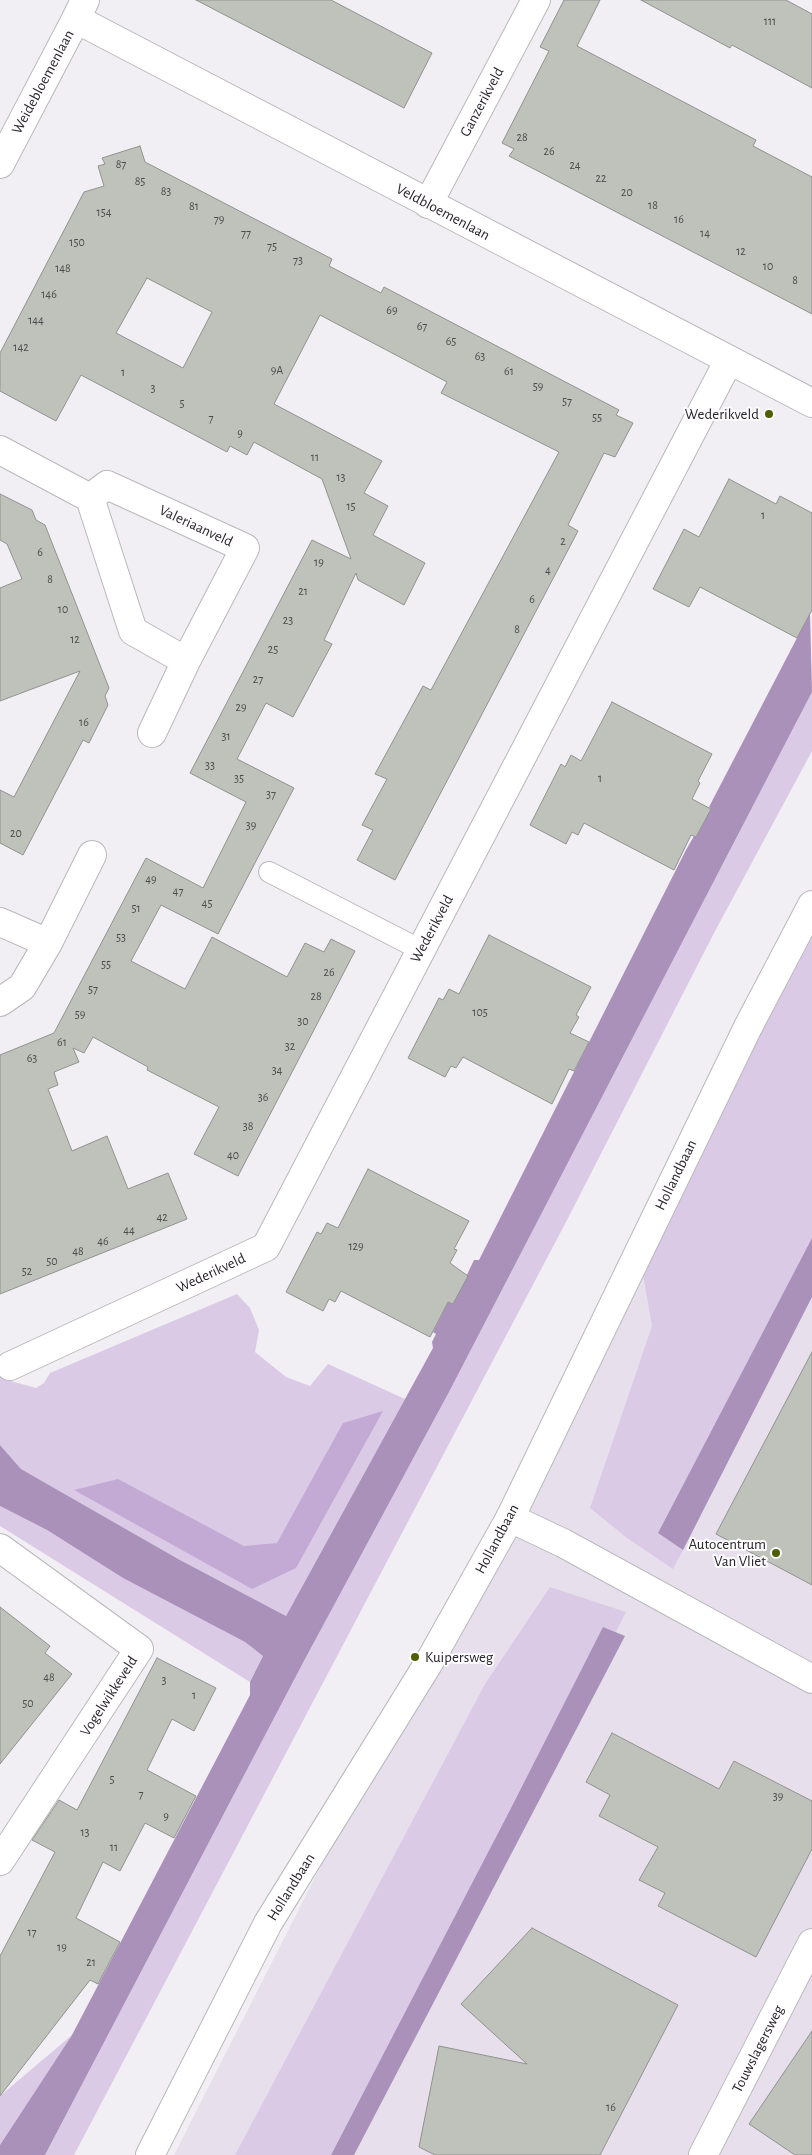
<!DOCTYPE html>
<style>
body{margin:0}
canvas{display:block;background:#f1eef4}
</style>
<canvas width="812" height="2155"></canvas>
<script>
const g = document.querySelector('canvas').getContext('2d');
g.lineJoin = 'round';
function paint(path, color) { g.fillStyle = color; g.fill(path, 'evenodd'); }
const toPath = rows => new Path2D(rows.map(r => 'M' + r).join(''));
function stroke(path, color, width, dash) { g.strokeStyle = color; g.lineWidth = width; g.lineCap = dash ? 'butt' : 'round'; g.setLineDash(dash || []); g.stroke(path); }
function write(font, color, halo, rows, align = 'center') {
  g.font = font + ' "Alegreya Sans",sans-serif'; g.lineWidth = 4; g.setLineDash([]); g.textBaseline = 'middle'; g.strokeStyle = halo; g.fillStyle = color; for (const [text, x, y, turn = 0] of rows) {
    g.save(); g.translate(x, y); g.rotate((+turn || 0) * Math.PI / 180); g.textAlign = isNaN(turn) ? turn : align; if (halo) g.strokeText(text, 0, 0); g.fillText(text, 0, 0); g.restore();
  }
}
paint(toPath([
 [812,934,812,2155,174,2155,652,1214]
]), '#e7e0ec');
paint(toPath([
 [812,692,812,751,714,933,566,1222,74,2155,45,2155,305,1659,449,1392],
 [812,934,812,1238,658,1533,683,1550,673,1569,627,1538,590,1508,652,1326,643,1275,791,971],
 [237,1294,250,1308,259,1330,255,1352,286,1377,310,1386,328,1364,405,1399,286,1616,180,1560,21,1469,0,1445,0,1372,7,1380,36,1388,44,1383,50,1373],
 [0,1506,47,1530,123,1578,245,1642,263,1656,250,1682,0,1526],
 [550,1587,626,1612,616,1632,603,1627,510,1810,331,2155,235,2155,485,1684],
 [72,2035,0,2145,0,2096]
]), '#dbcae6');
paint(toPath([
 [383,1411,296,1568,252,1589,74,1490,118,1479,244,1546,277,1543,343,1423]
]), '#c3aad5');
paint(toPath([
 [810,613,812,692,449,1392,305,1659,45,2155,0,2155,0,2145,72,2035,250,1695,250,1682,263,1656,245,1642,123,1578,47,1530,0,1506,0,1445,21,1469,180,1560,286,1616,433,1348,432,1342,436,1334,433,1332,448,1302,453,1304,474,1260,479,1260,686,850,694,836,696,837,711,809,709,807],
 [812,1238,812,1297,683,1550,658,1533],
 [603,1627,625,1636,354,2155,331,2155,510,1810]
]), '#a991ba');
const building = toPath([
 [196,0,331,0,432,53,404,108,196,0],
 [564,0,600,0,577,46,756,140,753,146,812,177,812,314,509,156,514,149,502,143,549,51,540,47,564,0],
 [641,0,786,0,812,14,812,88,732,45,730,48,641,0],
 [140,146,145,162,332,259,329,266,381,293,384,287,619,410,616,415,633,423,615,457,604,453,568,525,578,531,395,880,357,860,373,830,362,825,387,779,375,774,423,686,431,690,559,452,441,393,447,382,320,315,274,404,382,461,364,493,388,506,373,535,425,563,404,605,358,580,356,573,324,640,332,644,293,717,266,703,237,759,294,788,218,934,161,905,131,961,185,989,212,937,287,977,305,943,324,952,331,939,355,951,238,1176,194,1154,219,1107,147,1070,148,1067,93,1037,84,1053,73,1048,79,1062,54,1072,58,1085,48,1089,72,1151,107,1136,128,1189,168,1173,187,1219,0,1294,0,1055,54,1033,146,858,203,888,246,802,190,773,312,540,351,559,322,479,254,442,247,455,230,446,227,452,81,375,56,421,0,391,0,353,84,192,104,186,98,166,105,164,102,158,140,146],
 [147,278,212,312,183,368,116,333,147,278],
 [729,479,776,504,780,496,812,513,812,610,797,638,700,587,689,607,653,589,684,529,699,537,729,479],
 [0,494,32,510,36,520,45,525,109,688,105,696,108,705,89,743,83,740,23,855,0,843,0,790,14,797,80,671,0,701,0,588,22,579,7,544,0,540,0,494],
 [612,702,712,754,698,781,700,783,692,799,711,809,696,837,691,835,674,870,584,823,578,835,572,832,566,844,530,825,561,764,565,767,571,755,581,761,612,702],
 [489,935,591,987,576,1015,579,1017,570,1033,589,1042,574,1071,569,1069,552,1104,463,1057,456,1068,451,1066,445,1077,408,1058,439,998,443,1000,449,989,459,994,489,935],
 [368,1169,469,1221,454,1249,457,1250,450,1263,468,1276,453,1304,448,1302,430,1337,341,1291,335,1302,329,1299,323,1311,286,1292,317,1232,321,1234,327,1223,338,1228,368,1169],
 [812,1352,812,1585,716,1534,812,1352],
 [0,1607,50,1646,45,1653,72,1674,0,1764,0,1607],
 [157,1658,216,1688,194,1731,172,1719,147,1770,196,1796,174,1838,145,1823,120,1871,103,1862,76,1918,120,1942,98,1984,90,1980,0,2096,0,1956,55,1852,32,1840,59,1800,77,1810,157,1658],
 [612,1733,719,1789,734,1761,812,1801,812,1849,756,1957,658,1906,665,1893,639,1880,658,1847,599,1816,610,1795,586,1782,612,1733],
 [532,1928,678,2005,600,2155,435,2155,419,2147,439,2046,527,2064,461,2004,532,1928],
 [812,2031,812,2155,795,2155,749,2124,812,2031]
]);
paint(building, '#bfc1bb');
stroke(building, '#91938e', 1);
const service = toPath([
 [269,872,421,950]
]);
const minor = toPath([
 [76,19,85,0],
 [428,204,536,0],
 [0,450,90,498,107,485,245,548,186,661],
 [90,498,133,631,186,661,152,733],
 [0,922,48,943],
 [0,1002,22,987,48,943,92,855],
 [10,1366,266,1247,729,360],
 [510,1518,563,1543,812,1679],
 [0,1548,139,1649,0,1861],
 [703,2155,812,1943]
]);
const tertiary = toPath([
 [0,164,76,19,812,403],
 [150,2155,268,1923,428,1664,510,1518,748,1027,812,905]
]);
stroke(service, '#bbb8bd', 22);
stroke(minor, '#bbb8bd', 30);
stroke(tertiary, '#bbb8bd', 30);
stroke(service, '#fff', 20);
stroke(minor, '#fff', 28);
stroke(tertiary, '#fff', 28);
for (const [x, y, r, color] of [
 [769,414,5,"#4e5f02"],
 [776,1553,5,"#4e5f02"],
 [415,1657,5,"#4e5f02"]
]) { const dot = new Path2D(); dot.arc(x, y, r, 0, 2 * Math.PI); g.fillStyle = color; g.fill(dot); stroke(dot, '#fefcff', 2); }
write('12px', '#4c4c4c', null, [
 ["111",770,21],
 ["28",522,137],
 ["26",549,151],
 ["87",121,164],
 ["24",575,165],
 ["22",601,178],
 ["85",140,181],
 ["83",166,191],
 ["20",627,192],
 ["18",653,205],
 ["81",194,206],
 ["154",104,212],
 ["79",219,219],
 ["16",679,219],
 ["77",246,233],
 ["14",705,233],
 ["150",77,242],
 ["75",272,246],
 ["12",741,251],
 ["73",298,260],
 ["10",768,266],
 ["148",63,268],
 ["8",795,280],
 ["146",49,294],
 ["69",392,310],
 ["144",36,320],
 ["67",422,326],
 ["65",451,341],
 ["142",21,347],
 ["63",480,356],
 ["9A",277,370],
 ["61",509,371],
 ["1",123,372],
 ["59",538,386],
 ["3",153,388],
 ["57",567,401],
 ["5",182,403],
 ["55",597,417],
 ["7",211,418],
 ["9",240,433],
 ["11",315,457],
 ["13",341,477],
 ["15",351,506],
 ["1",763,515],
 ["2",563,541],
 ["6",40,552],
 ["19",319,562],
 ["4",548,570],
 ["8",50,579],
 ["21",303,591],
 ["6",532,599],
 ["10",63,609],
 ["23",288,620],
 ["8",517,629],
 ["12",75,639],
 ["25",273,649],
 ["27",258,679],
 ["29",241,707],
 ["16",84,722],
 ["31",226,736],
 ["33",210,765],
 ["35",239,778],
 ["1",600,778],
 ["37",271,794],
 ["39",251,825],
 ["20",16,833],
 ["49",151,879],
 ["47",178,891],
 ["45",207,903],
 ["51",136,908],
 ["53",121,937],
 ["55",106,964],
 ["26",329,972],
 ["57",93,989],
 ["28",316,996],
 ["105",480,1012],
 ["59",80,1014],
 ["30",303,1021],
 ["61",62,1042],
 ["32",290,1046],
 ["63",32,1058],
 ["34",277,1070],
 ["36",263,1097],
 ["38",248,1126],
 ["40",233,1155],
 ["42",162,1217],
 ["44",129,1230],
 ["46",103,1241],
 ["129",356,1246],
 ["48",78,1251],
 ["50",52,1261],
 ["52",27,1271],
 ["48",49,1677],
 ["3",164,1680],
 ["1",194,1695],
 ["50",28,1703],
 ["5",112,1779],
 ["7",141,1794],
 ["39",778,1796],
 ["9",166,1816],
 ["13",85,1832],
 ["11",114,1847],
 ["17",32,1932],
 ["19",62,1947],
 ["21",91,1962],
 ["16",611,2107]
]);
write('15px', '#262527', '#fefcff', [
 ["Weidebloemenlaan",43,82,-62],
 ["Ganzerikveld",482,102,-62],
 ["Veldbloemenlaan",443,212,28],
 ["Valeriaanveld",196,526,25],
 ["Wederikveld",432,929,-62],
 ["Hollandbaan",676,1175,-64],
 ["Wederikveld",211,1273,-25],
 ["Hollandbaan",497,1539,-62],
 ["Vogelwikkeveld",109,1696,-57],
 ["Hollandbaan",291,1887,-58],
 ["Touwslagersweg",758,2049,-63]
]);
write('15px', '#262527', '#fefcff', [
 ["Wederikveld",759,414],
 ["Autocentrum",766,1544],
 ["Van Vliet",766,1561],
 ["Kuipersweg",425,1657,"left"]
], 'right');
</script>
